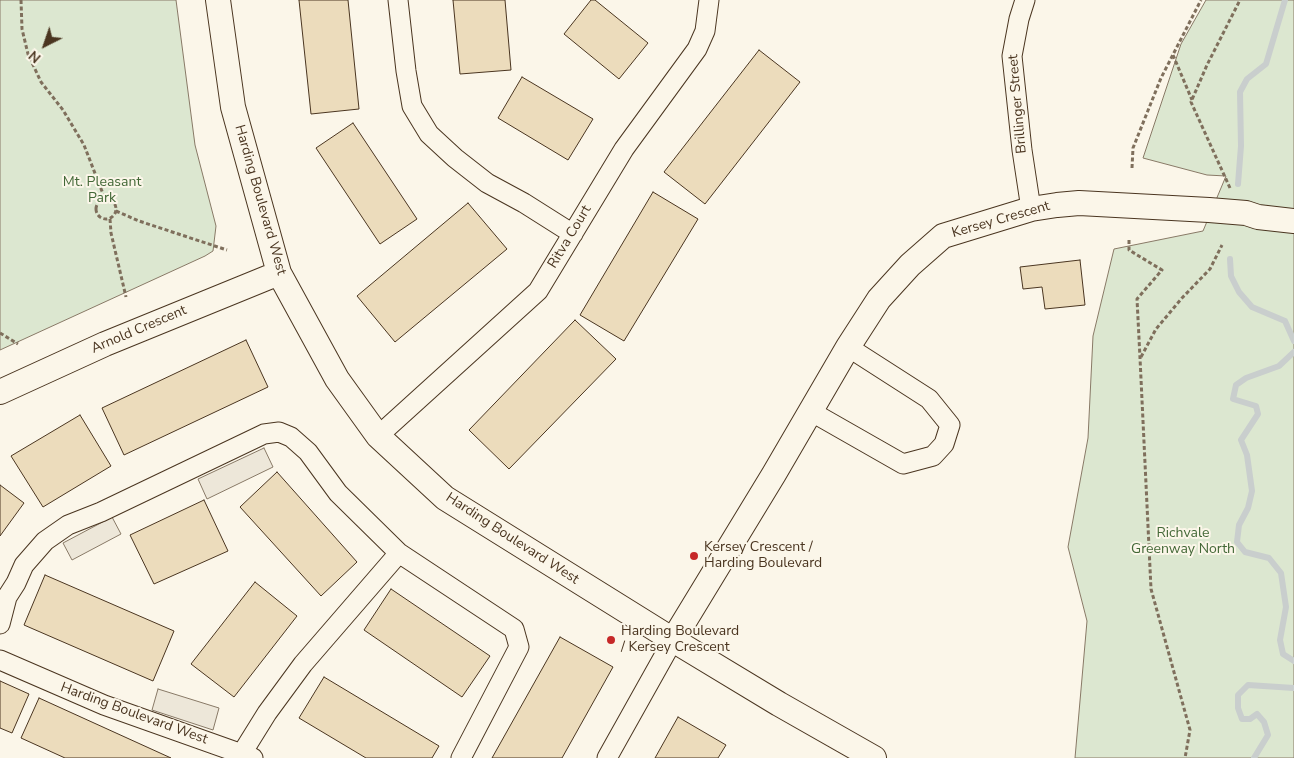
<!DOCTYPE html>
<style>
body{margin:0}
#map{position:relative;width:1294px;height:758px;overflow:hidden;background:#fbf6e9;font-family:"Nunito Sans",sans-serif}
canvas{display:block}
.north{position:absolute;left:20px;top:20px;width:50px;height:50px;-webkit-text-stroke:4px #fbf6e9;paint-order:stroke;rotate:221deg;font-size:14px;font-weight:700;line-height:20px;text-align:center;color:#4a3520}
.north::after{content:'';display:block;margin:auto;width:18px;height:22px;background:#4a3520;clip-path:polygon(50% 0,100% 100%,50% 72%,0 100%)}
</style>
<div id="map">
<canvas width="1294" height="758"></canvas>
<div class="north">N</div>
</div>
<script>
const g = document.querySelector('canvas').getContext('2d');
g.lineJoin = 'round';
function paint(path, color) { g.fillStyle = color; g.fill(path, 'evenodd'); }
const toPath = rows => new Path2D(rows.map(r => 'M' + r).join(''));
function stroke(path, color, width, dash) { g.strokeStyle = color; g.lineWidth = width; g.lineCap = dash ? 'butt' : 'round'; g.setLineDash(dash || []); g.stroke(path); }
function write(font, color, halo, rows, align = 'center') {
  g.font = font + ' "Nunito Sans",sans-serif'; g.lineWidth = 4; g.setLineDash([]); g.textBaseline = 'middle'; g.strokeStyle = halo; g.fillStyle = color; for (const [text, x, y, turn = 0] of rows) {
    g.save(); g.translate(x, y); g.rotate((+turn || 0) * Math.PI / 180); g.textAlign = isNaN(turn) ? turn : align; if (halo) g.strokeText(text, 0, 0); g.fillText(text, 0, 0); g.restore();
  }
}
const green = toPath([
 [0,0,176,0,195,145,216,226,213,251,205,256,0,350,0,0],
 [1206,0,1294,0,1294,758,1075,758,1087,621,1068,547,1088,438,1093,336,1114,249,1203,231,1226,176,1207,175,1143,158,1181,44,1206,0]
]);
paint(green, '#dce7d0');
stroke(green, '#887966', 1);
const parking = toPath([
 [264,448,273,467,207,499,198,479,264,448],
 [112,517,121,534,72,560,63,543,112,517],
 [158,689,219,708,213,730,152,710,158,689]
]);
paint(parking, '#ede7d9');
stroke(parking, '#887966', 1);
stroke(toPath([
 [1238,184,1241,146,1240,92,1247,79,1266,64,1285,0],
 [1230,259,1231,276,1239,292,1252,307,1285,321,1294,341],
 [1294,352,1279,366,1246,378,1236,385,1233,399,1256,406,1258,414,1241,440,1247,455,1252,491,1248,508,1239,525,1237,542,1245,552,1269,558,1281,573,1286,607,1280,640,1283,654,1294,661],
 [1254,758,1268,735,1264,722,1257,714,1250,719,1242,719,1238,708,1238,695,1248,685,1294,688]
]), '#c9cecd', 6);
const building = toPath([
 [299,0,348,0,359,109,311,114,299,0],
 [453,0,505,0,511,70,460,74,453,0],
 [591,0,595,0,648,43,619,79,564,34,591,0],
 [759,50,800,82,705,204,664,172,759,50],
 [522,77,593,119,568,160,498,118,522,77],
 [353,123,417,219,380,244,316,148,353,123],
 [653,192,698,219,624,341,580,315,653,192],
 [468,203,507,249,395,342,357,296,468,203],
 [1080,260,1085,305,1045,309,1042,287,1023,289,1020,267,1080,260],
 [575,320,616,359,509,469,469,430,575,320],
 [246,340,268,387,124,455,102,408,246,340],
 [80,415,111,466,43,507,11,456,80,415],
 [277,472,357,562,321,596,240,507,277,472],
 [0,485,24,503,0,536,0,485],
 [204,500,228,551,154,584,130,535,204,500],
 [45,575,174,631,153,681,24,625,45,575],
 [255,582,297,616,234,697,191,664,255,582],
 [391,589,490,656,462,697,364,630,391,589],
 [560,637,613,667,562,758,492,758,560,637],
 [324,677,439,746,432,758,366,758,299,718,324,677],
 [0,681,29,694,12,733,0,728,0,681],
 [39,698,171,758,65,758,21,738,39,698],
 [678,717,726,745,718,758,655,758,678,717]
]);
paint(building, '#ecdcbc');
stroke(building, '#4a3520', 1);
const minor = toPath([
 [398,0,406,71,412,106,429,134,455,158,487,183,524,203,573,234],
 [1025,0,1019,19,1012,56,1022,150,1031,209],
 [810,411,903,464,933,456,944,444,950,425,929,399,848,347],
 [378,436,538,291,624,149,697,49,705,31,709,0],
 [0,624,7,597,16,583,24,565,45,541,68,525,101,512,264,434,279,432,291,437,308,452,338,493,399,553,514,629,519,647,461,758],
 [0,660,104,705,253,758],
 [239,758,267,713,303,664,399,553],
 [607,758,673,640]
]);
const tertiary = toPath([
 [218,0,233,107,279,273,337,379,378,436,445,498,673,640,779,704,874,758],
 [0,392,105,344,279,273],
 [673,640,774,474,848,347,879,299,910,265,943,236,1031,209,1057,205,1079,203,1209,210,1246,213,1258,217,1294,221]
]);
stroke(minor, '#4a3520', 21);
stroke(tertiary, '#4a3520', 26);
stroke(toPath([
 [21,0,22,29,28,54,41,82,63,110,84,145,105,199],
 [1173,55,1192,100],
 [1132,168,1133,148,1161,78,1201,0],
 [1230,188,1191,102,1207,65,1240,0],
 '96 209a10 10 0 1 1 20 0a10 10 0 1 1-20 0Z',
 [116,211,139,221,227,250],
 [110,219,111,233,126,297],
 [1129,240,1129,250,1162,270,1137,299,1140,358,1151,589,1190,730,1185,758],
 [0,333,18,344],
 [1141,357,1156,329,1182,298,1210,269,1222,245]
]), '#7f6f5c', 3, [4, 2.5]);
stroke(minor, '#fbf6e9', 19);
stroke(tertiary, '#fbf6e9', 24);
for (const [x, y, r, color] of [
 [694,556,5,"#c62828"],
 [611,640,5,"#c62828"]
]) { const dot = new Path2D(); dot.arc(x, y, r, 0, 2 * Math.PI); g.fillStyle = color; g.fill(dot); stroke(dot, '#fbf6e9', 2); }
write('14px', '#4a3520', '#fbf6e9', [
 ["Brillinger Street",1018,104,-95],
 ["Harding Boulevard West",260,200,74],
 ["Kersey Crescent",1001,220,-16],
 ["Ritva Court",570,237,-59],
 ["Arnold Crescent",139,330,-23],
 ["Harding Boulevard West",512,539,33],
 ["Harding Boulevard West",134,714,20]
]);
write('14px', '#436837', '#fbf6e9', [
 ["Mt. Pleasant",102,183],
 ["Park",102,199],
 ["Richvale",1183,534],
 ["Greenway North",1183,550]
]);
write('14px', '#4a3520', '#fbf6e9', [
 ["Kersey Crescent /",704,548],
 ["Harding Boulevard",704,564],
 ["Harding Boulevard",621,632],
 ["/ Kersey Crescent",621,648]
], 'left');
</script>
